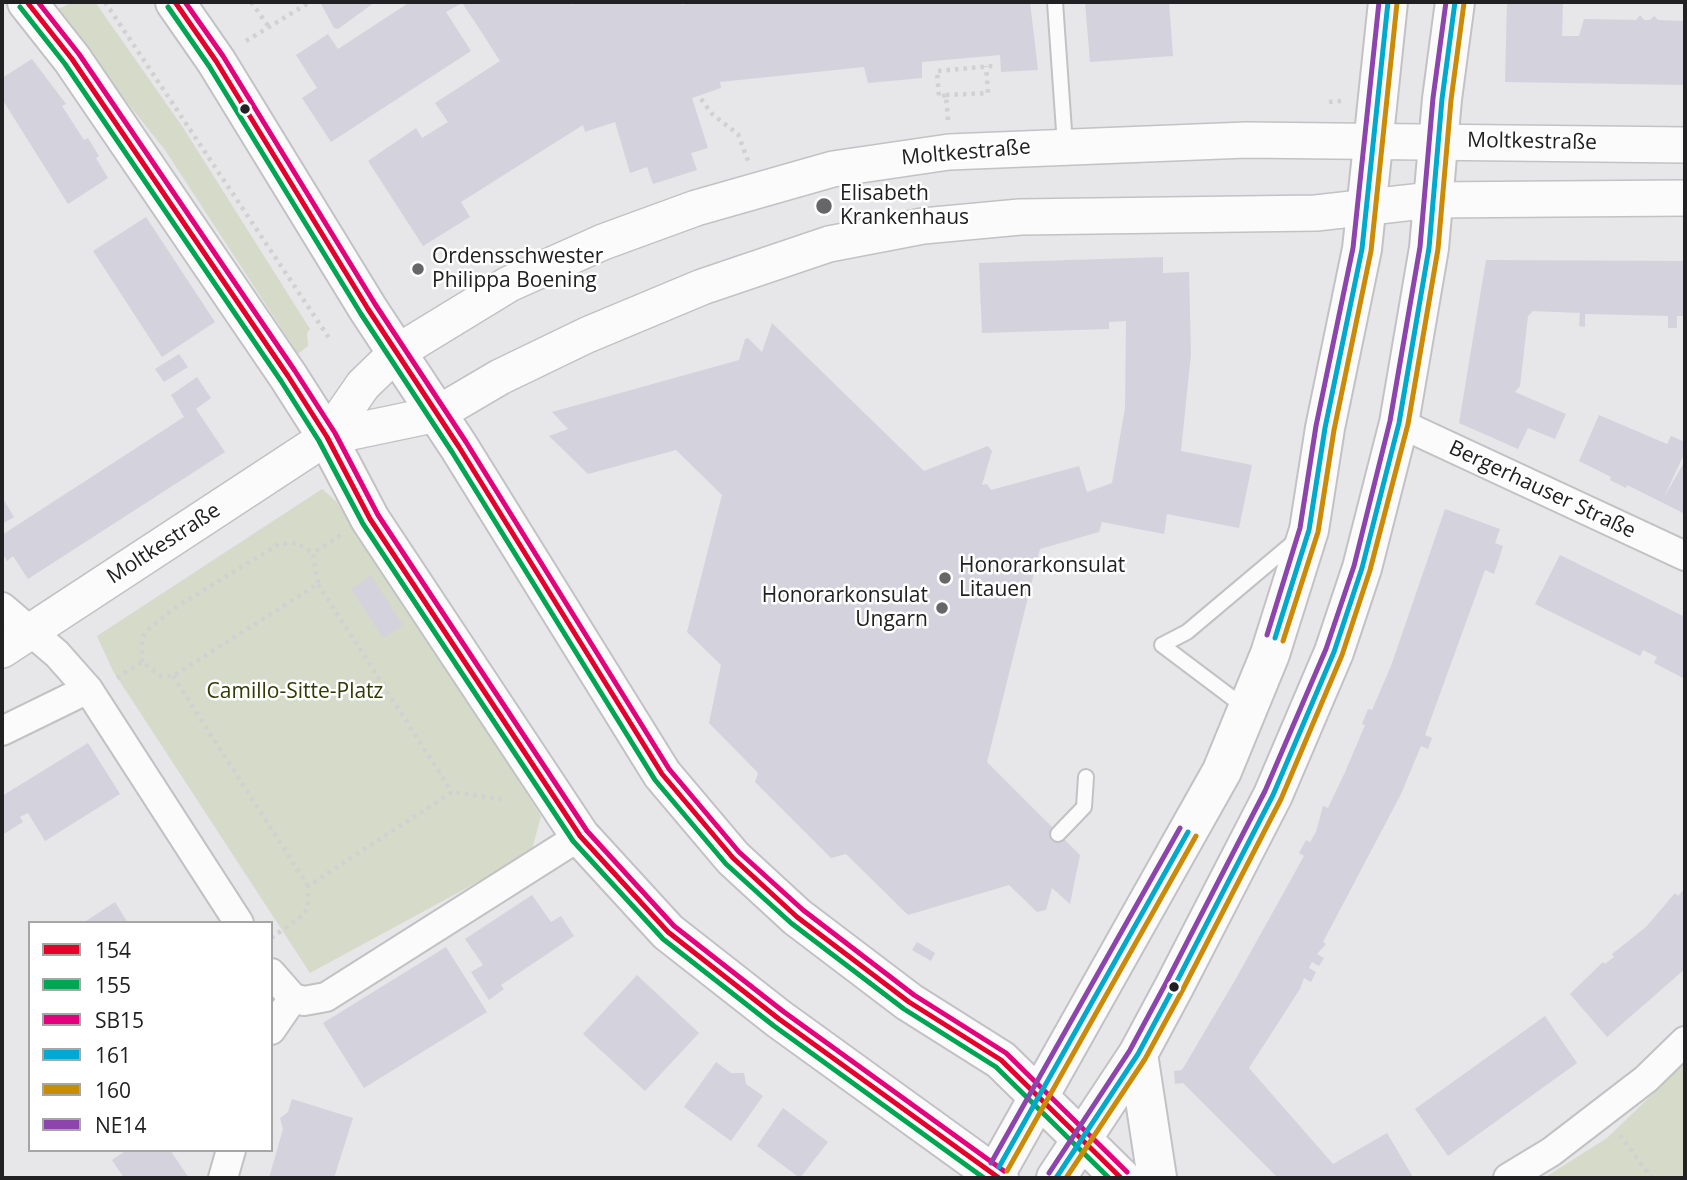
<!DOCTYPE html>
<meta charset="utf-8">
<style>
body{margin:0}
#map{position:relative;width:1687px;height:1180px;overflow:hidden;background:#e7e6e8;font-family:"Open Sans",sans-serif}
canvas{display:block}
.frame{position:absolute;inset:0;border:4px solid #212123;pointer-events:none}
.legend{position:absolute;left:28px;top:921px;width:245px;height:231px;box-sizing:border-box;background:#fff;border:2px solid #a6a6a7;margin:0;padding:9px 12px;list-style:none;font-size:21px;color:#212123}
.legend li{display:flex;align-items:center;gap:14px;height:35px}
.legend b{width:35px;border:2px solid #a6a6a7}
</style>
<div id="map">
<canvas width="1687" height="1180"></canvas>
<div class="frame"></div>
<ul class="legend">
<li><b style="height:9px;background:#e4002b"></b>154</li>
<li><b style="height:9px;background:#00a651"></b>155</li>
<li><b style="height:9px;background:#e5007d"></b>SB15</li>
<li><b style="height:9px;background:#00a9ce"></b>161</li>
<li><b style="height:9px;background:#cc8b07"></b>160</li>
<li><b style="height:9px;background:#8e44ad"></b>NE14</li>
</ul>
</div>
<script>
const g = document.querySelector('canvas').getContext('2d');
g.lineJoin = 'round';
function paint(path, color) { g.fillStyle = color; g.fill(path, 'evenodd'); }
const toPath = rows => new Path2D(rows.map(r => 'M' + r).join(''));
function stroke(path, color, width, dash) { g.strokeStyle = color; g.lineWidth = width; g.lineCap = dash ? 'butt' : 'round'; g.setLineDash(dash || []); g.stroke(path); }
function write(font, color, halo, rows, align = 'center') {
  g.font = font + ' "Open Sans",sans-serif'; g.lineWidth = 5; g.setLineDash([]); g.textBaseline = 'middle'; g.strokeStyle = halo; g.fillStyle = color; for (const [text, x, y, turn = 0] of rows) {
    g.save(); g.translate(x, y); g.rotate((+turn || 0) * Math.PI / 180); g.textAlign = isNaN(turn) ? turn : align; if (halo) g.strokeText(text, 0, 0); g.fillText(text, 0, 0); g.restore();
  }
}
paint(toPath([
 [73,2,95,2,182,126,310,329,307,333,308,346,298,354,165,150,54,11],
 [322,489,336,501,400,593,541,816,531,853,310,973,113,671,97,636],
 [1685,1063,1685,1178,1544,1178,1607,1138]
]), '#d6dac9');
paint(toPath([
 [320,2,375,2,338,29,334,28],
 [410,2,569,2,571,5,576,2,681,2,682,5,693,2,1030,2,1038,70,1001,72,1000,55,922,62,922,78,868,83,864,67,720,82,721,88,692,98,708,148,691,153,697,170,653,184,647,167,630,173,615,122,585,132,583,125,461,202,470,217,423,246,368,161,416,128,422,138,448,122,435,103,500,61,475,22,462,3,446,12,471,51,331,142,302,98,317,88,296,55,328,34,338,49],
 [1085,2,1169,2,1173,56,1090,62],
 [1507,2,1563,2,1562,36,1579,36,1584,19,1636,20,1640,15,1644,20,1650,20,1654,16,1658,20,1685,21,1685,85,1505,82],
 [32,59,66,104,62,106,84,140,88,138,99,156,96,158,108,178,68,204,2,99,2,78],
 [146,217,215,322,162,357,93,251],
 [1163,257,1163,273,1189,272,1191,354,1181,451,1252,465,1239,528,1167,514,1164,534,1102,522,1099,532,1040,549,987,762,1080,855,1070,904,1052,888,1046,910,1037,912,1009,885,908,915,846,854,831,858,755,782,758,773,709,723,721,665,687,632,722,495,676,450,588,474,549,436,568,429,552,412,739,360,745,339,748,338,762,352,772,323,924,471,988,446,992,451,982,485,987,484,991,490,1079,466,1087,492,1112,483,1125,408,1126,321,1109,322,1109,329,982,333,979,263],
 [1486,260,1685,261,1685,316,1677,316,1677,328,1668,328,1668,316,1585,314,1585,327,1579,326,1580,313,1533,311,1528,316,1520,386,1515,392,1566,414,1555,439,1528,428,1518,449,1459,423],
 [179,354,188,367,164,382,155,369],
 [197,377,211,398,196,409,225,452,28,579,13,556,7,561,2,552,2,535,184,417,171,395],
 [1599,415,1667,444,1671,436,1685,442,1685,452,1664,497,1685,461,1685,514,1627,485,1626,488,1610,480,1611,477,1579,461],
 [2,497,14,517,2,524],
 [1445,509,1500,529,1495,543,1503,546,1494,574,1485,570,1425,735,1432,738,1428,749,1421,746,1401,794,1323,942,1326,944,1317,954,1324,958,1319,966,1312,962,1309,968,1316,972,1311,982,1304,978,1300,989,1249,1068,1333,1164,1387,1133,1413,1177,1278,1178,1183,1083,1175,1084,1174,1071,1182,1070,1234,982,1304,856,1299,853,1306,840,1310,842,1316,832,1323,806,1328,808,1346,770,1365,725,1362,724,1368,709,1372,710,1391,666],
 [1560,555,1685,617,1685,679,1654,663,1657,657,1643,650,1640,656,1535,604],
 [371,576,403,625,383,638,351,589],
 [88,743,120,794,45,841,28,813,20,817,23,822,2,835,2,796],
 [1685,888,1685,969,1607,1037,1570,994,1603,962,1605,964,1614,957,1612,954,1646,927,1675,893,1678,896],
 [532,895,551,922,561,916,574,936,501,985,504,989,489,1000,471,972,483,965,465,939],
 [115,902,128,923,83,923],
 [917,942,935,953,931,961,912,950],
 [446,947,487,1012,364,1088,323,1023],
 [637,975,699,1033,645,1091,583,1034],
 [1545,1016,1577,1063,1448,1156,1415,1109],
 [716,1062,731,1073,744,1073,746,1084,763,1096,731,1141,684,1107],
 [292,1099,353,1118,334,1178,269,1178,283,1129,280,1118,288,1112],
 [783,1108,828,1142,800,1178,757,1146],
 [127,1150,170,1150,189,1178,124,1178,112,1160]
]), '#d4d2dc');
const service = toPath([
 [1055,2,1065,145],
 [1247,709,1162,645,1187,632,1294,542],
 [1058,834,1084,807,1086,777]
]);
const minor = toPath([
 [1399,423,1685,556],
 [2,607,57,654,88,689,239,923],
 [2,731,88,689],
 [271,973,293,998,271,1030],
 [293,998,304,1001,326,997,580,836],
 [223,1178,231,1150],
 [1508,1178,1551,1152,1646,1079,1685,1041]
]);
const tertiary = toPath([
 [327,437,363,385,396,353,509,284,603,242,696,208,833,169,949,152,1246,140,1685,145],
 [2,650,327,437,437,414,500,377,587,335,702,287,829,244,923,226,1020,217,1316,213,1432,200,1685,198]
]);
const secondary = toPath([
 [27,2,72,59,288,376,327,437,370,519,580,836,668,932,779,1019,999,1178],
 [175,2,216,61,368,309,459,447,662,774,733,858,797,917,909,1002,1001,1060,1121,1178],
 [1138,1054,1157,1178],
 [993,1178,1222,771,1270,654,1309,530,1325,428,1362,249,1388,2],
 [1056,1178,1138,1054,1174,987,1273,795,1334,652,1362,568,1399,423,1429,248,1442,99,1455,2]
]);
stroke(service, '#c2c2c4', 18);
stroke(minor, '#c2c2c4', 32);
stroke(tertiary, '#c2c2c4', 38);
stroke(secondary, '#c2c2c4', 42);
stroke(toPath([
 [105,2,329,338],
 [251,2,269,27],
 [246,41,310,2],
 [946,95,988,93,986,66],
 [701,99,713,115,738,134,748,161],
 [1329,102,1342,101],
 [948,120,946,95,939,97,937,71,993,66],
 [318,584,452,792],
 [142,662,142,641,146,631,173,609,279,544,296,543,313,553],
 [173,676,308,886],
 [117,678,142,662,161,676,173,676,318,584,313,553,341,535],
 [271,938,302,916,308,908,308,886,452,792,501,799],
 [1620,1135,1652,1178]
]), '#d1d1d2', 4.5, [3.5, 5]);
stroke(service, '#fbfbfc', 14);
stroke(minor, '#fbfbfc', 28);
stroke(tertiary, '#fbfbfc', 35);
stroke(secondary, '#fbfbfc', 38);
stroke(toPath([
 [27,2,72,59,288,376,327,437,370,519,580,836,668,932,779,1019,999,1178],
 [175,2,216,61,368,309,459,447,662,774,733,858,797,917,909,1002,1001,1060,1121,1178]
]), '#e4002b', 5);
stroke(toPath([
 [20,7,65,64,281,381,319,441,363,524,573,841,663,939,774,1026,984,1178],
 [168,7,209,66,361,314,452,452,655,780,726,864,791,923,904,1009,996,1067,1109,1178]
]), '#00a651', 5);
stroke(toPath([
 [38,2,79,54,295,371,335,433,378,515,587,831,674,926,784,1012,1004,1171],
 [185,2,223,56,375,304,466,442,669,769,739,852,803,910,914,995,1006,1053,1127,1172]
]), '#e5007d', 5);
stroke(toPath([
 [1275,638,1309,530,1325,428,1362,249,1388,2],
 [999,1167,1188,832],
 [1056,1178,1138,1054,1174,987,1273,795,1334,652,1362,568,1399,423,1429,248,1442,99,1455,2]
]), '#00a9ce', 5);
stroke(toPath([
 [1283,641,1318,532,1334,430,1371,251,1397,3],
 [1007,1171,1196,836],
 [1066,1178,1145,1059,1182,991,1281,799,1342,655,1370,570,1408,424,1438,249,1451,100,1464,3]
]), '#cc8b07', 5);
stroke(toPath([
 [1267,635,1300,528,1316,426,1353,248,1379,2],
 [991,1163,1180,828],
 [1049,1173,1130,1050,1166,983,1265,791,1326,649,1354,566,1390,421,1420,247,1433,98,1446,2]
]), '#8e44ad', 5);
for (const [x, y, r, color] of [
 [245,109,6,"#212123"],
 [824,206,9,"#666668"],
 [418,269,7,"#666668"],
 [945,578,7,"#666668"],
 [942,608,7,"#666668"],
 [1174,987,6,"#212123"]
]) { const dot = new Path2D(); dot.arc(x, y, r, 0, 2 * Math.PI); g.fillStyle = color; g.fill(dot); stroke(dot, '#fff', 2.5); }
write('21px', '#212123', '#fff', [
 ["Moltkestraße",1532,142,1],
 ["Moltkestraße",966,153,-5],
 ["Bergerhauser Straße",1542,490,25],
 ["Moltkestraße",164,544,-33]
]);
write('21px', '#212123', '#fff', [
 ["Elisabeth",840,194],
 ["Krankenhaus",840,218],
 ["Ordensschwester",432,257],
 ["Philippa Boening",432,281],
 ["Honorarkonsulat",959,566],
 ["Litauen",959,590],
 ["Honorarkonsulat",928,596,"right"],
 ["Ungarn",928,620,"right"]
], 'left');
write('21px', '#313a03', '#fff', [
 ["Camillo-Sitte-Platz",295,692]
]);
</script>
